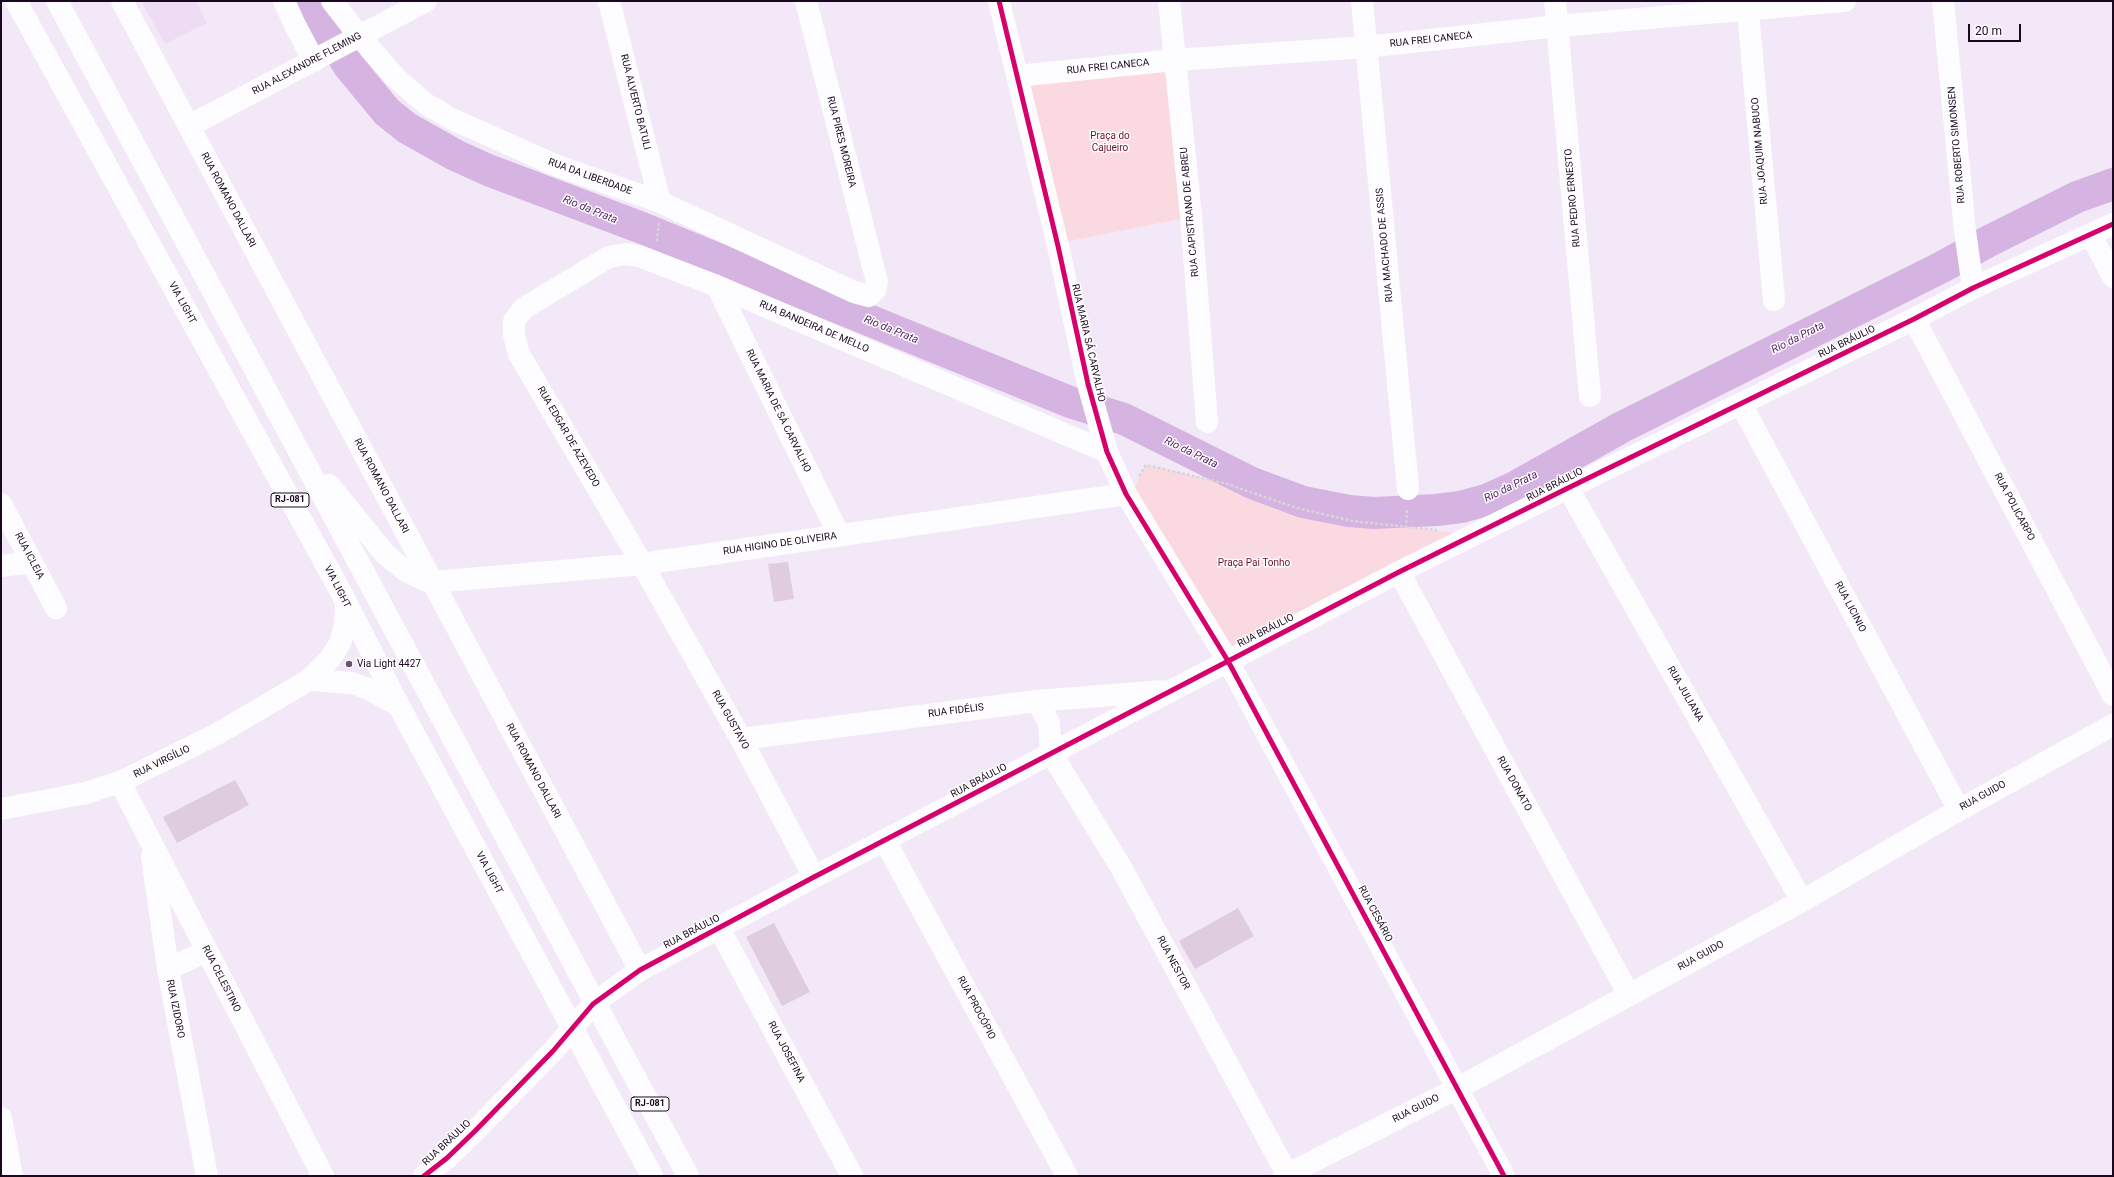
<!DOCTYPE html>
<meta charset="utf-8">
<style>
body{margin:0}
#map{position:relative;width:2114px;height:1177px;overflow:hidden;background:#f3e8f8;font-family:Roboto,sans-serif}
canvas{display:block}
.frame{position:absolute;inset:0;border:2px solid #1a0820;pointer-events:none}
.scale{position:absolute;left:1968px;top:24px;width:53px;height:18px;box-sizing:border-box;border:2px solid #1a0820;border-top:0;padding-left:5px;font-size:12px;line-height:14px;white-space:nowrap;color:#1a0820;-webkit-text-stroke:3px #fff;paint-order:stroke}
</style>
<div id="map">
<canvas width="2114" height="1177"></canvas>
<div class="frame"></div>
<div class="scale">20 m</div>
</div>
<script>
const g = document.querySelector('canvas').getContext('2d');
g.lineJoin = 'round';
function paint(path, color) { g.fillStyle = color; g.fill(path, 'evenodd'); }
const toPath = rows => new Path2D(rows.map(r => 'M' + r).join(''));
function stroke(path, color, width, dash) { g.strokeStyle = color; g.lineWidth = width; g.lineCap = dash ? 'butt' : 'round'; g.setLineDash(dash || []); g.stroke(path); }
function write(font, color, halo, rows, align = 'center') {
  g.font = font + ' Roboto,sans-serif'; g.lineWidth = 3; g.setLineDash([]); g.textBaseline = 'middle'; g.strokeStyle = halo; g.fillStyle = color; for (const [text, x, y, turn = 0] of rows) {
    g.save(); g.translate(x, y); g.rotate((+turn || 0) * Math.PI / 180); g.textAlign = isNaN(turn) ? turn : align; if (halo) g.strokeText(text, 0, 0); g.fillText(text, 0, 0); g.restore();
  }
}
paint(toPath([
 [141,1,196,1,207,23,165,44]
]), '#eddcf3');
paint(toPath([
 [1174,62,1189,217,1059,243,1021,78],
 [1146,465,1227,484,1297,508,1352,521,1465,534,1229,648,1133,490]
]), '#fad9e0');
stroke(toPath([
 [309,1,349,66,387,112,407,128,455,155,488,170,642,228,1070,402,1124,419,1252,483,1303,502,1349,511,1374,513,1436,510,1461,507,1486,500,1515,487,1622,427,1942,267,1989,241,2077,197,2113,184]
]), '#d6b4e2', 32);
paint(toPath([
 [788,562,794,599,774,602,768,564],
 [235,780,249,805,177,843,163,817],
 [1238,908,1254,936,1195,969,1179,941],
 [774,923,810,992,782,1006,746,937]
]), '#dfcddf');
stroke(toPath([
 [657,241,659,222],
 [1139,476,1146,465,1227,484,1297,508,1352,521,1437,530],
 [1406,528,1407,508]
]), '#d8d4d9', 2.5, [3, 2]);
stroke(toPath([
 [122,1,640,970],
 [284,1,295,25,314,61],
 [332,1,360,37,396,78,426,104,452,119,555,165,660,202,854,292,869,296,875,290,877,282,806,1],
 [609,1,660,202],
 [999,1,1058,246,1088,384,1107,452,1126,494,1228,661,1504,1176],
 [1169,1,1191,216,1207,422],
 [1362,1,1408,489],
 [1555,1,1590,396],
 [1747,1,1774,300],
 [1943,1,1965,231,1973,288],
 [1017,76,1175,60,1366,47,1558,26,1845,1],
 [189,126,426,1],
 [2091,235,2113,277],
 [717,286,839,535],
 [1914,319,2113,695],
 [1741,404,1959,810],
 [1568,488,1802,901],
 [1,504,56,608],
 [1,566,32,562],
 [1399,572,1629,995],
 [432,582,642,564,1126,494],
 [309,680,352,683,369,689,399,706],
 [1037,701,1049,723,1051,753,1122,869,1288,1176],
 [741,739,1037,701,1163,691],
 [120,782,323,1176],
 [1,809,86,793,120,782,217,734,309,680,330,659,340,643,345,625,346,604],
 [885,841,1067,1176],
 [152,856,168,969,207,1176],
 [814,877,741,739,642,564,519,354,514,335,514,321,524,308,609,257,625,254,639,256,717,286,1107,452],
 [719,928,852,1176],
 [168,969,207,951],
 [1,1118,12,1176],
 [424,1176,447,1158,475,1131,553,1051,593,1004,640,970,814,877,1399,572,1568,488,1914,319,1973,288,2113,224],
 [1284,1176,1458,1088,1802,901,1959,810,2113,725]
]), '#fdfcfe', 22);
stroke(toPath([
 [16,1,341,592,399,706,652,1176],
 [57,1,688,1176],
 [329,485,386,555,406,571,424,580,432,582]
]), '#fdfcfe', 22);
stroke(toPath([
 [999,1,1058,246,1088,384,1107,452,1126,494,1228,661,1504,1176],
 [424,1176,447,1158,475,1131,553,1051,593,1004,640,970,814,877,1399,572,1568,488,1914,319,1973,288,2113,224]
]), '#d6006c', 5);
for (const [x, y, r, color] of [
 [349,664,4,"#66566c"]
]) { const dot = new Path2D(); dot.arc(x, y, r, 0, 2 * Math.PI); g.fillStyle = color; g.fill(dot); stroke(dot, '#fff', 1.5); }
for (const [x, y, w] of [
 [290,500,38],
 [650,1104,38]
]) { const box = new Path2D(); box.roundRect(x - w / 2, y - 7, w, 14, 3); g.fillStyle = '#fff'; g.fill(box); stroke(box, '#1a0820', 1); }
write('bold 9px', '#1a0820', null, [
 ["RJ-081",290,500],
 ["RJ-081",650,1104]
]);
write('10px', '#1a0820', '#fff', [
 ["RUA FREI CANECA",1431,40,-6],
 ["RUA ALEXANDRE FLEMING",307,64,-28],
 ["RUA FREI CANECA",1108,67,-6],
 ["RUA ALVERTO BATULI",635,102,76],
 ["RUA PIRES MOREIRA",841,142,76],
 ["RUA ROBERTO SIMONSEN",1957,145,-95],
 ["RUA JOAQUIM NABUCO",1760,151,-95],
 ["RUA DA LIBERDADE",590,177,20],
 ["RUA PEDRO ERNESTO",1573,198,-95],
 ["RUA ROMANO DALLARI",228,200,62],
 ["RUA CAPISTRANO DE ABREU",1190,212,-95],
 ["RUA MACHADO DE ASSIS",1385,245,-95],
 ["VIA LIGHT",182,303,61],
 ["RUA BANDEIRA DE MELLO",814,327,23],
 ["RUA BRÁULIO",1847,342,-26],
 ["RUA MARIA SÁ CARVALHO",1088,343,77],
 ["RUA MARIA DE SÁ CARVALHO",778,411,64],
 ["RUA EDGAR DE AZEVEDO",568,437,60],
 ["RUA BRÁULIO",1555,485,-27],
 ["RUA ROMANO DALLARI",381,486,62],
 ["RUA POLICARPO",2014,507,62],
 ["RUA HIGINO DE OLIVEIRA",780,544,-8],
 ["RUA ICLEIA",29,556,62],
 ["VIA LIGHT",337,587,63],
 ["RUA LICINIO",1850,607,62],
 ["RUA BRÁULIO",1266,631,-27],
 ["RUA JULIANA",1685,694,60],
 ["RUA FIDÉLIS",956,711,-7],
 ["RUA GUSTAVO",730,720,61],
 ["RUA VIRGÍLIO",162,762,-26],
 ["RUA ROMANO DALLARI",533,771,62],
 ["RUA BRÁULIO",979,781,-28],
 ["RUA DONATO",1514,784,61],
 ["RUA GUIDO",1983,796,-29],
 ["VIA LIGHT",489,873,62],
 ["RUA CESÁRIO",1375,914,62],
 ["RUA BRÁULIO",692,932,-28],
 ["RUA GUIDO",1701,956,-29],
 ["RUA NESTOR",1173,963,62],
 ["RUA CELESTINO",221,979,63],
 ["RUA PROCÓPIO",976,1008,62],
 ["RUA IZIDORO",175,1009,79],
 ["RUA JOSEFINA",786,1052,62],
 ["RUA GUIDO",1416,1109,-27],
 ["RUA BRÁULIO",447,1143,-43]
]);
write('10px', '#6f1022', '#fff', [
 ["Praça do",1110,136],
 ["Cajueiro",1110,148],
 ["Praça Pai Tonho",1254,563]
]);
write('10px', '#1a0820', '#fff', [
 ["Via Light 4427",357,664]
], 'left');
write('italic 11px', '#541d65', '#fff', [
 ["Rio da Prata",590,210,22],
 ["Rio da Prata",891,330,22],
 ["Rio da Prata",1798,338,-27],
 ["Rio da Prata",1191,453,26],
 ["Rio da Prata",1511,487,-26]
]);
</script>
